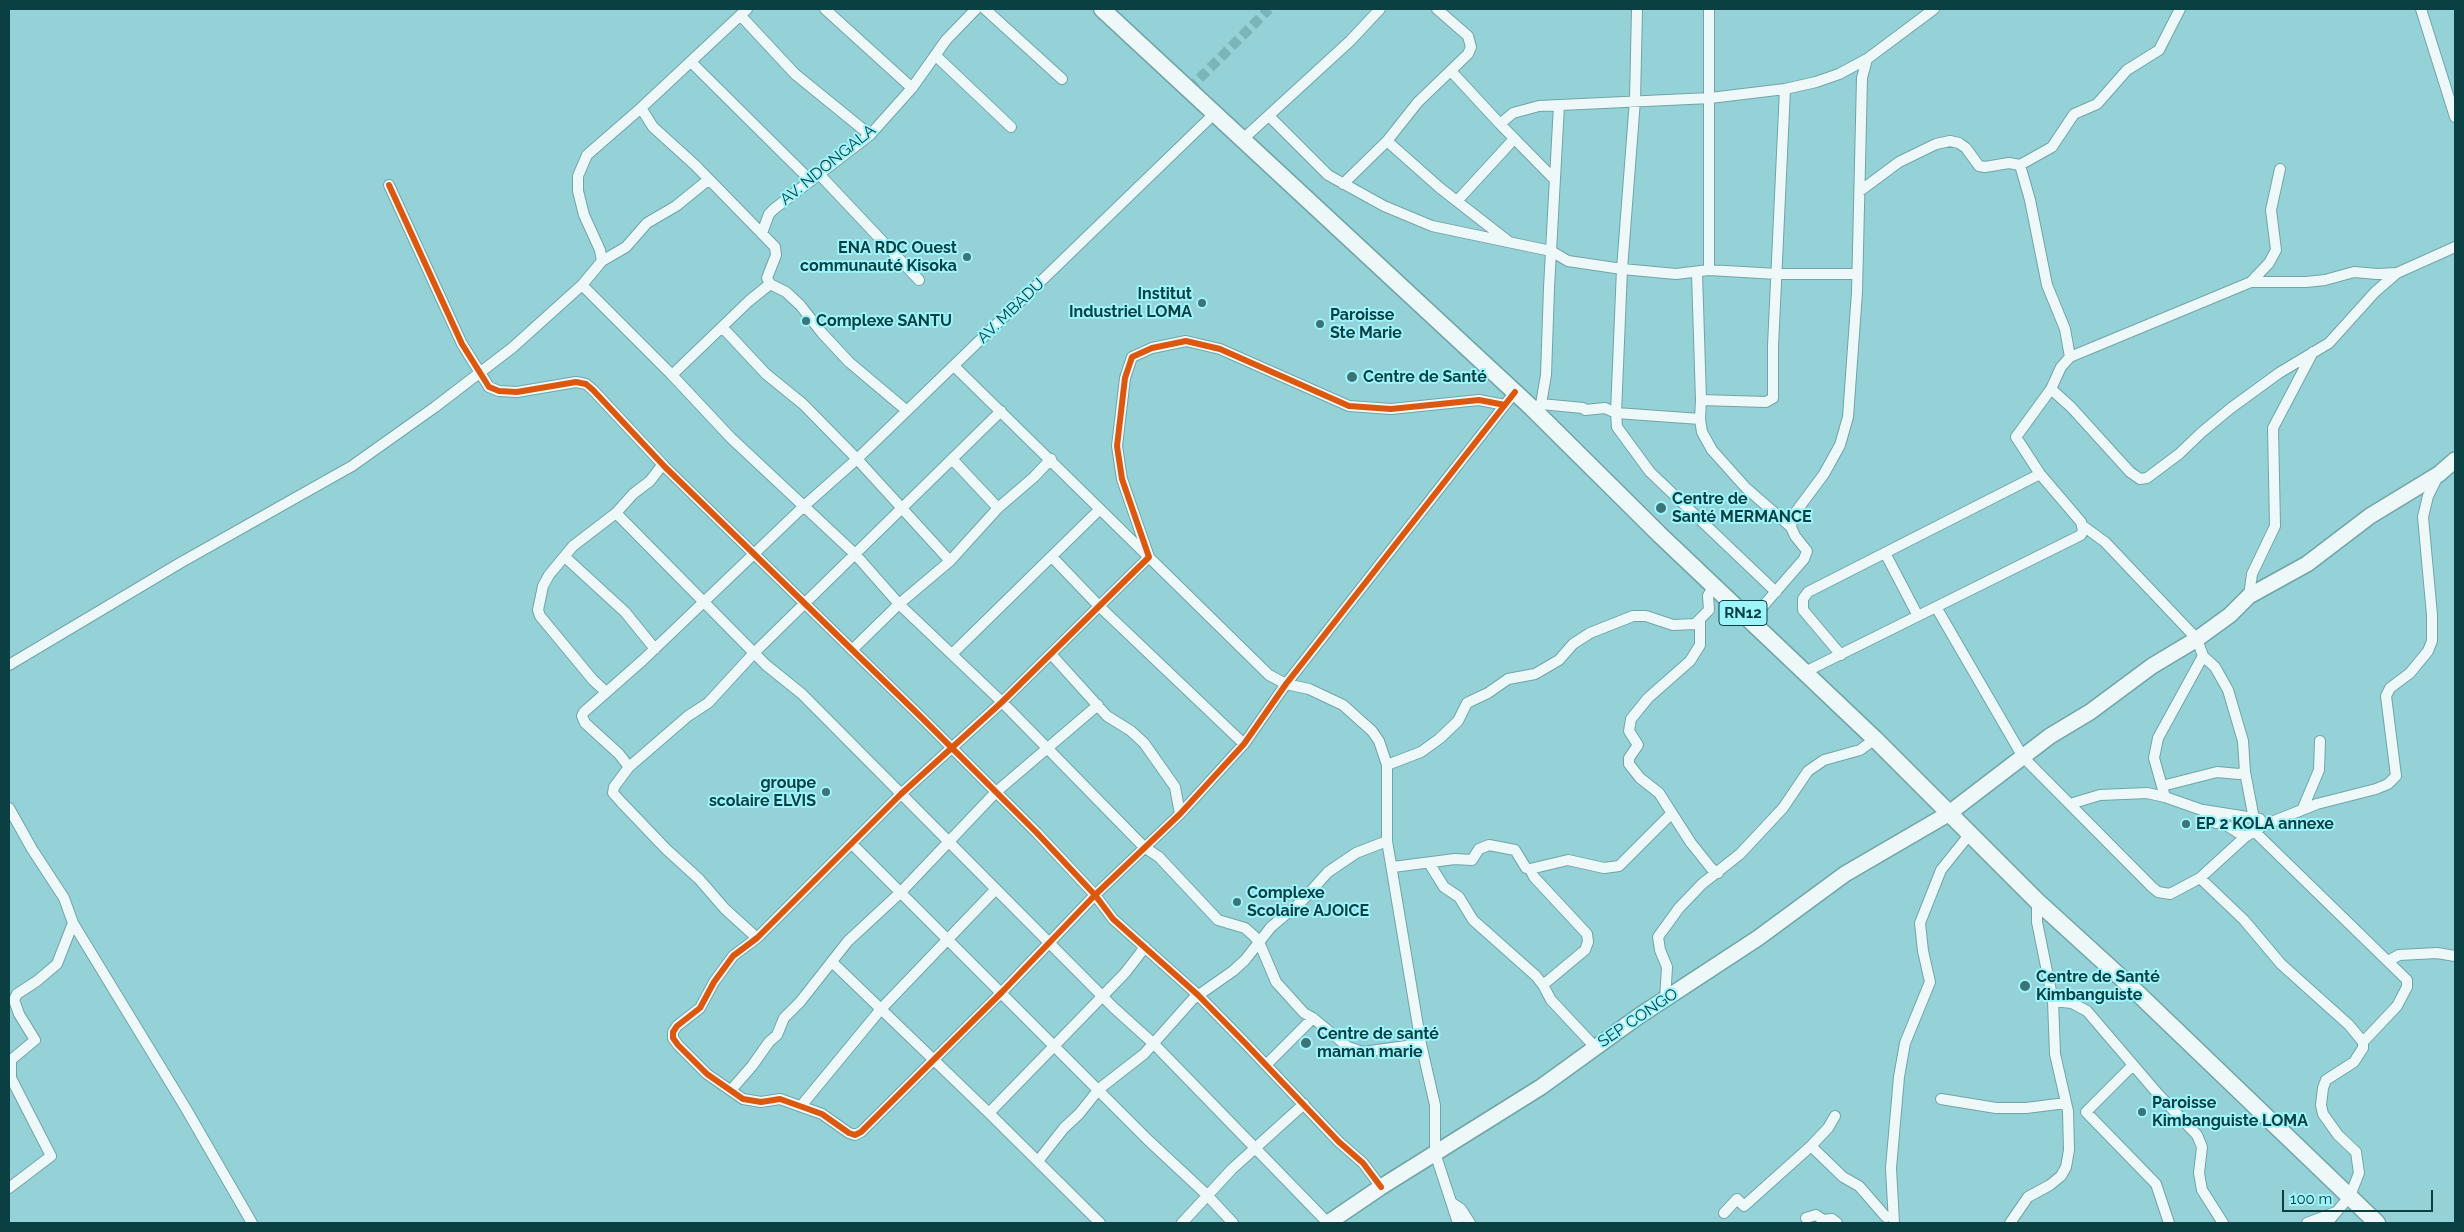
<!DOCTYPE html>
<meta charset="utf-8">
<style>
body{margin:0}
#map{position:relative;width:2464px;height:1232px;overflow:hidden;background:#94d2d7;font-family:Raleway,sans-serif}
canvas{display:block}
.frame{position:absolute;inset:0;border:10px solid #0b4043;pointer-events:none}
.scale{position:absolute;left:2282px;top:1190px;width:151px;height:22px;box-sizing:border-box;border:2px solid #0b4043;border-top:0;padding-left:6px;font-size:15px;line-height:18px;white-space:nowrap;color:#0b4043;-webkit-text-stroke:4px #9df4fb;paint-order:stroke}
</style>
<div id="map">
<canvas width="2464" height="1232"></canvas>
<div class="frame"></div>
<div class="scale">100 m</div>
</div>
<script>
const g = document.querySelector('canvas').getContext('2d');
g.lineJoin = 'round';
const toPath = rows => new Path2D(rows.map(r => 'M' + r).join(''));
function stroke(path, color, width, dash) { g.strokeStyle = color; g.lineWidth = width; g.lineCap = dash ? 'butt' : 'round'; g.setLineDash(dash || []); g.stroke(path); }
function write(font, color, halo, rows, align = 'center') {
  g.font = font + ' Raleway,sans-serif'; g.lineWidth = 4; g.setLineDash([]); g.textBaseline = 'middle'; g.strokeStyle = halo; g.fillStyle = color; for (const [text, x, y, turn = 0] of rows) {
    g.save(); g.translate(x, y); g.rotate((+turn || 0) * Math.PI / 180); g.textAlign = isNaN(turn) ? turn : align; if (halo) g.strokeText(text, 0, 0); g.fillText(text, 0, 0); g.restore();
  }
}
stroke(toPath([
 [1189,89,1269,9]
]), '#79b5b9', 10, [10, 5]);
const street = toPath([
 [825,9,912,88],
 [985,9,1062,79],
 [1637,9,1635,100,1622,269,1616,413,1617,427,1650,472,1776,592],
 [2421,9,2455,117],
 [741,16,795,74,870,135],
 [935,55,1011,127],
 [691,62,811,181],
 [1451,71,1500,124],
 [641,108,653,127,695,165,775,247,776,255,767,278,770,284,786,292,800,305,822,333,849,362,906,410],
 [1269,116,1328,175,1384,206,1432,226,1551,251,1568,261,1622,269,1676,274,1709,270,1777,274,1857,274],
 [1242,140,1350,41,1380,9],
 [1387,141,1440,188,1508,241],
 [2020,165,2030,200,2047,285,2065,329,2070,357],
 [819,174,919,280],
 [1554,179,1500,124,1513,113,1539,106,1710,98,1785,89,1816,82,1839,74,1867,59,1934,9],
 [1343,184,1387,141,1418,102,1468,54,1471,47,1468,36,1437,9],
 [389,185,462,344,489,387,499,391,517,392,576,382,586,384,593,390,665,467,923,719,1037,833,1095,895,1113,919,1198,995,1246,1044,1339,1142,1363,1163,1381,1187],
 [1860,191,1899,162,1936,144,1950,141,1959,143,1966,148,1979,166,1985,167,2009,163,2020,165,2052,147,2074,114,2097,104,2127,70,2159,50,2180,9],
 [1457,201,1514,139],
 [762,233,769,214,774,209,870,135,912,88,946,40,976,9],
 [602,261,626,247,647,223,676,206,708,180],
 [1709,270,1709,9],
 [1697,273,1701,400,1700,419,1702,432,1712,450,1746,488,1791,527,1795,536,1807,551,1804,559,1751,620],
 [2251,282,2269,263,2276,250,2271,210,2280,169],
 [582,285,672,375,731,438,855,554,899,604,1002,702,1144,847,1159,857,1218,920,1245,928,1254,936,1259,942,1276,982,1304,1013,1313,1018,1348,1047,1363,1052,1421,1044],
 [723,328,766,374,803,404,857,459,950,561],
 [954,366,1269,675,1286,684,1309,689,1343,705,1372,731,1379,741,1387,765,1387,841,1421,1044,1435,1105,1435,1153,1458,1223],
 [672,375,749,301,770,284],
 [2051,389,2071,407,2130,472,2140,479,2147,478,2179,454,2202,432,2231,408,2279,373,2329,343,2375,292,2397,273],
 [1701,400,1766,402,1773,398,1773,346,1785,89],
 [1541,404,1583,408,1585,410,1605,408,1616,413,1700,419],
 [1505,405,1479,400,1391,409,1349,406,1220,349,1186,341,1152,348,1132,357,1125,378,1117,446,1122,479,1149,557,1002,702,901,794,757,938,733,956,714,982,700,1008,677,1026,673,1032,673,1038,678,1045,707,1074,743,1099,761,1102,780,1099,822,1114,849,1133,855,1135,861,1132,1002,992,1095,895,1180,814,1244,744,1286,684,1515,392],
 [1532,408,1541,404,1546,375,1549,288,1559,105],
 [953,460,998,508],
 [616,513,766,665,802,694,1114,1008,1154,1044,1328,1223],
 [2083,526,2105,542,2197,639,2203,656,2158,738,2154,758,2165,797,2202,810,2216,823,2221,822,2245,837],
 [1791,527,1792,517,1824,474,1840,445,1848,417,1857,292,1862,78,1867,59],
 [1885,553,1918,616],
 [565,557,625,612,655,649],
 [1052,557,1099,606,1244,744],
 [2249,596,2252,574,2275,526,2273,428,2313,352],
 [1936,607,2023,757,2152,887,2158,892,2170,894,2200,878,2245,837,2264,825,2317,804,2376,789,2388,784,2396,776,2386,696,2390,688,2410,673,2428,651,2432,641,2432,615,2423,517,2428,496,2439,474],
 [1700,621,1700,645,1690,661,1648,698,1631,719,1629,731,1638,745,1629,758,1629,764,1640,778,1659,793,1691,843,1711,868,1718,873],
 [852,650,899,604,950,561,998,508,1034,477,1051,459],
 [952,654,1100,509],
 [1051,654,1107,716,1131,731,1144,743,1175,787,1180,814],
 [1841,655,1803,610,1803,599,1808,592,2040,474],
 [2203,656,2215,667,2228,690,2243,741,2245,772],
 [9,665,180,563,352,466,435,407,512,348,582,285,602,261,600,250,584,215,578,191,578,176,587,155,641,108,747,9],
 [1805,672,2081,535,2083,530,2081,522,2040,474,2016,437,2051,389,2061,367,2070,357,2251,282,2306,282,2325,280,2354,272,2377,274,2397,273,2455,247],
 [606,692,593,680,540,616,538,610,543,586,549,575,573,546,616,513,633,494,650,481,660,468,665,467],
 [1387,765,1421,752,1439,739,1458,721,1467,703,1471,701,1488,693,1508,679,1535,674,1559,660,1573,644,1590,633,1633,616,1646,616,1673,625,1695,624,1709,610,1708,596,1714,585],
 [629,767,619,754,585,723,582,716,584,712,643,660,804,506,857,459,1215,113],
 [2162,786,2217,772,2239,774,2245,772,2254,819],
 [2070,804,2100,795,2147,793,2165,797],
 [9,808,32,849,64,898,73,923,57,964,37,981,17,994,14,1000,19,1014,35,1040,11,1060,11,1078,51,1156,9,1188],
 [2303,808,2319,770,2320,741],
 [2203,810,2260,819],
 [2254,831,2407,980,2407,987,2397,1006,2363,1042,2363,1048,2354,1062,2326,1080,2323,1088,2321,1105,2323,1114,2338,1135,2356,1152,2359,1173,2350,1196,2327,1223],
 [852,844,1148,1140,1206,1194,1233,1223],
 [1429,863,1444,887,1459,897,1473,920,1536,976,1543,985,1551,1000,1595,1047],
 [1393,867,1455,859,1472,860,1479,849,1489,845,1515,850,1526,868,1530,869,1534,877,1587,934,1588,942,1585,950,1543,985],
 [1530,869,1568,860,1604,868,1619,866,1671,814],
 [2200,878,2244,920,2281,964,2349,1025,2363,1042],
 [73,923,185,1107,252,1223],
 [757,938,725,909,699,879,666,849,622,803,613,793,614,787,629,767,688,716,708,703,754,653,1001,411],
 [2388,961,2399,955,2437,953,2455,956],
 [832,962,989,1113,1100,1223],
 [1665,1000,1667,967,1660,950,1658,937,1679,908,1702,884,1740,854,1783,808,1808,771,1824,760,1860,750,1875,739],
 [2053,1001,2072,1003,2087,1011,2158,1094,2197,1135,2202,1147,2199,1173,2202,1190,2223,1223],
 [1266,1065,1313,1018],
 [2133,1065,2086,1112,2156,1184,2169,1223],
 [732,1089,752,1066,769,1042,777,1035,784,1018,800,1002,848,941,901,892,996,792,1098,705],
 [1941,1099,1996,1108,2026,1108,2066,1103],
 [801,1106,881,1009,996,889],
 [989,1113,1125,973,1145,947],
 [1835,1116,1828,1128,1811,1146,1843,1177,1859,1186,1886,1217],
 [1038,1161,1064,1128,1079,1114,1099,1089,1144,1054,1193,999,1233,971,1245,960,1271,927,1303,900,1328,872,1356,853,1387,841],
 [1452,1203,1461,1209,1470,1223],
 [1724,1213,1737,1199,1744,1206,1811,1146],
 [1806,1218,1816,1215,1823,1220,1832,1219,1837,1223],
 [1182,1223,1232,1169,1304,1104],
 [1894,1223,1891,1168,1899,1077,1905,1043,1930,982,1923,951,1920,923,1941,870,1969,835],
 [2010,1223,2028,1197,2050,1185,2061,1176,2066,1167,2069,1150,2068,1111,2055,1054,2053,1001,2037,922,2037,901],
 [2307,1223,2336,1212]
]);
const secondary = toPath([
 [1328,1223,1381,1187,1541,1087,1639,1016,1758,938,1845,874,1948,814,2050,736,2090,712,2152,666,2197,639,2230,615,2249,596,2307,564,2370,516,2439,474,2455,460]
]);
const primary = toPath([
 [1102,9,1532,408,1659,534,1875,739,2037,901,2127,983,2377,1223]
]);
stroke(street, '#70a5a8', 12);
stroke(secondary, '#70a5a8', 18);
stroke(primary, '#70a5a8', 19);
stroke(street, '#eff8f9', 10);
stroke(secondary, '#eff8f9', 15);
stroke(primary, '#eff8f9', 16);
stroke(toPath([
 [389,185,462,344,489,387,499,391,517,392,576,382,586,384,593,390,665,467,923,719,1037,833,1095,895,1113,919,1198,995,1246,1044,1339,1142,1363,1163,1381,1187],
 [1505,405,1479,400,1391,409,1349,406,1220,349,1186,341,1152,348,1132,357,1125,378,1117,446,1122,479,1149,557,1002,702,901,794,757,938,733,956,714,982,700,1008,677,1026,673,1032,673,1038,678,1045,707,1074,743,1099,761,1102,780,1099,822,1114,849,1133,855,1135,861,1132,1002,992,1095,895,1180,814,1244,744,1286,684,1515,392]
]), '#dd580f', 6);
for (const [x, y, r, color] of [
 [967,257,5,"#3b7377"],
 [1202,303,5,"#3b7377"],
 [806,321,5,"#3b7377"],
 [1320,324,5,"#3b7377"],
 [1352,377,6,"#3b7377"],
 [1661,508,6,"#3b7377"],
 [826,792,5,"#3b7377"],
 [2186,824,5,"#3b7377"],
 [1237,902,5,"#3b7377"],
 [2025,986,6,"#3b7377"],
 [1306,1043,6,"#3b7377"],
 [2142,1112,5,"#3b7377"]
]) { const dot = new Path2D(); dot.arc(x, y, r, 0, 2 * Math.PI); g.fillStyle = color; g.fill(dot); stroke(dot, '#9df4fb', 2); }
for (const [x, y, w] of [
 [1743,613,48]
]) { const box = new Path2D(); box.roundRect(x - w / 2, y - 12.5, w, 25, 4); g.fillStyle = '#9df4fb'; g.fill(box); stroke(box, '#0b4043', 1); }
write('bold 15px', '#0b4043', null, [
 ["RN12",1743,613]
]);
write('16px', '#0b4043', '#9df4fb', [
 ["AV. NDONGALA",828,165,-39],
 ["AV. MBADU",1011,311,-44],
 ["SEP CONGO",1638,1018,-34]
]);
write('bold 16px', '#0b4043', '#9df4fb', [
 ["ENA RDC Ouest",957,248,"right"],
 ["communauté Kisoka",957,266,"right"],
 ["Institut",1192,294,"right"],
 ["Industriel LOMA",1192,312,"right"],
 ["Paroisse",1330,315],
 ["Ste Marie",1330,333],
 ["Complexe SANTU",816,321],
 ["Centre de Santé",1363,377],
 ["Centre de",1672,499],
 ["Santé MERMANCE",1672,517],
 ["groupe",816,783,"right"],
 ["scolaire ELVIS",816,801,"right"],
 ["EP 2 KOLA annexe",2196,824],
 ["Complexe",1247,893],
 ["Scolaire AJOICE",1247,911],
 ["Centre de Santé",2036,977],
 ["Kimbanguiste",2036,995],
 ["Centre de santé",1317,1034],
 ["maman marie",1317,1052],
 ["Paroisse",2152,1103],
 ["Kimbanguiste LOMA",2152,1121]
], 'left');
</script>
